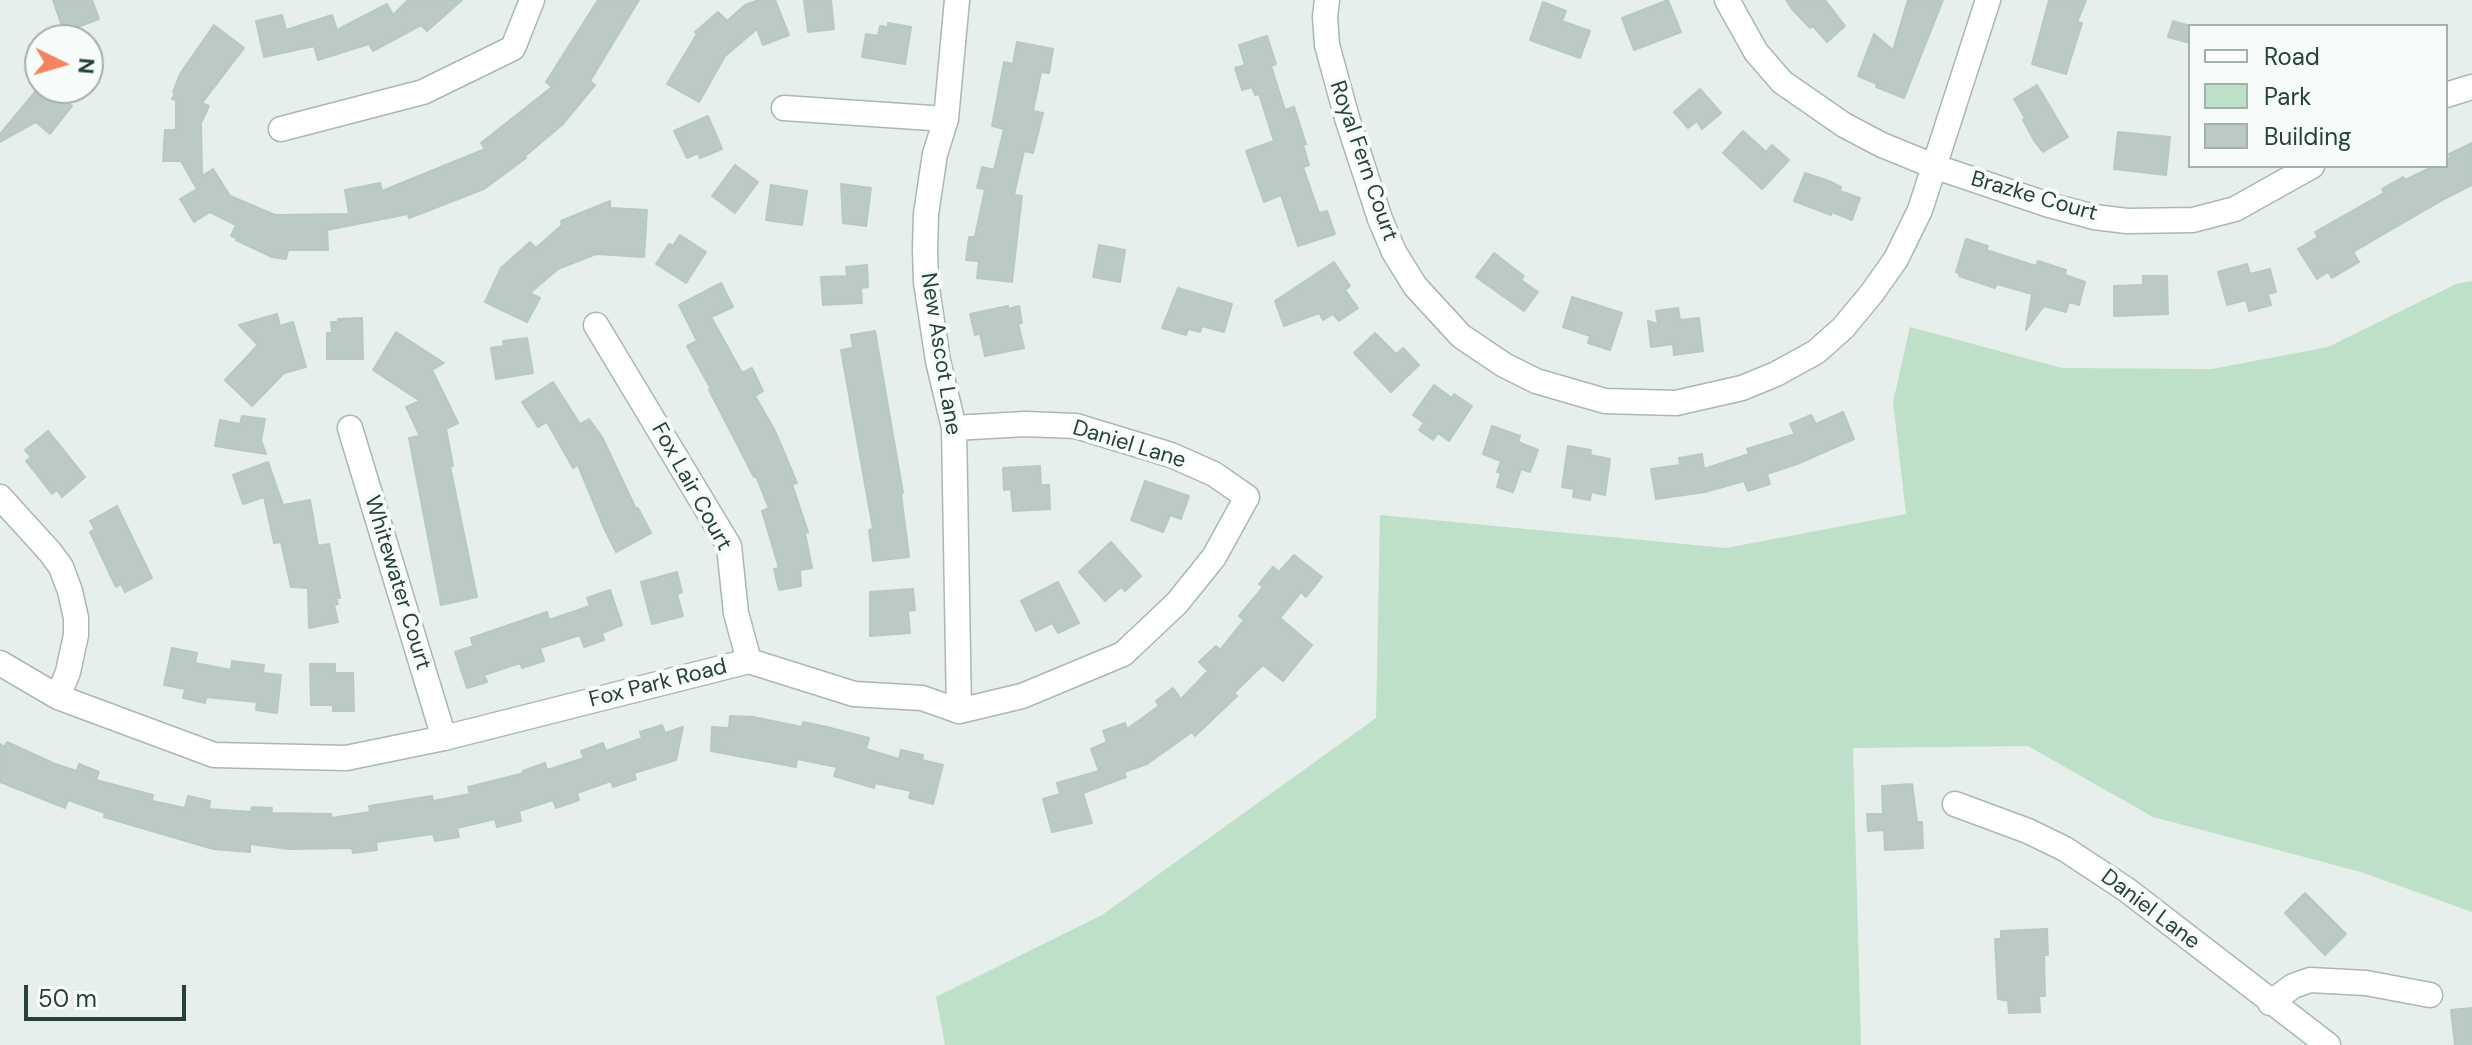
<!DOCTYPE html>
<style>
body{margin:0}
#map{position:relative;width:2472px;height:1045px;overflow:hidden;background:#e6efeb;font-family:"DM Sans",sans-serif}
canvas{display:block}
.legend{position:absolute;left:2188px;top:24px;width:260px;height:144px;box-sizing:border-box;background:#f7fbf9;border:2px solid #a3b1ad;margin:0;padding:10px 14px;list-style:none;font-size:24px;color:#24423a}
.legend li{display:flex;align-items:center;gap:16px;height:40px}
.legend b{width:40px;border:2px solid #a3b1ad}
.north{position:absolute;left:24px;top:24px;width:80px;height:80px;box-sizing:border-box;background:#f7fbf9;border:2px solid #a3b1ad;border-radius:50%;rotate:95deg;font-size:22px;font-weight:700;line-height:32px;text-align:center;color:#24423a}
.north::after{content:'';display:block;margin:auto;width:28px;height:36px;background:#f4845f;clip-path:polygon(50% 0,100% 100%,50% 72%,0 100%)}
.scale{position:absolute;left:24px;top:985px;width:162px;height:36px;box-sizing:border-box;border:4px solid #24423a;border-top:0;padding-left:10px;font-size:24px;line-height:28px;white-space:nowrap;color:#24423a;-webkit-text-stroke:6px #f7fbf9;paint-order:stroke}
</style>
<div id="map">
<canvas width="2472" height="1045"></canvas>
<ul class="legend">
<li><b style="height:10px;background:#fff"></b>Road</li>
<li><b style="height:22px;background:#bfe0c8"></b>Park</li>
<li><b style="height:22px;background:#bbcac4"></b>Building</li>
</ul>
<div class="north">N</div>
<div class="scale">50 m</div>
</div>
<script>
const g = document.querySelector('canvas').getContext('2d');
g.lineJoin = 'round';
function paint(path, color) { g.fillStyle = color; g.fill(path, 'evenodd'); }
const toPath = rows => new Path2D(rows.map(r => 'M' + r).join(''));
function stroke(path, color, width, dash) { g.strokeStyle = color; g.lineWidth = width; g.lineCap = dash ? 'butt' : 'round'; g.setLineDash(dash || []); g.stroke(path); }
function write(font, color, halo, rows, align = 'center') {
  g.font = font + ' "DM Sans",sans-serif'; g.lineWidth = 8; g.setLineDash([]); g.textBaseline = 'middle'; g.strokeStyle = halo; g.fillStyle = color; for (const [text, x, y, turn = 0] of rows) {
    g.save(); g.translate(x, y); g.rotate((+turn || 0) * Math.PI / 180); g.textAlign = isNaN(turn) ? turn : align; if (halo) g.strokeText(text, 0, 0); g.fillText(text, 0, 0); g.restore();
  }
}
paint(toPath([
 [2472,281,2472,912,2361,872,2153,817,2028,746,1853,748,1861,1045,945,1045,936,997,1102,915,1376,718,1380,515,1726,548,1906,514,1893,402,1910,327,2062,368,2212,369,2328,347,2456,284]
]), '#bfe0c8');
const building = toPath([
 [53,0,92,0,99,19,64,32,53,0],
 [408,0,462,0,427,31,421,25,373,51,369,44,318,60,314,46,264,57,256,21,282,15,286,30,332,15,337,30,387,4,393,15,408,0],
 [598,0,639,0,590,81,595,85,562,125,525,156,526,158,484,189,409,218,408,214,327,230,328,250,288,250,286,259,272,257,236,240,237,238,231,236,236,225,210,212,194,222,180,199,197,189,181,161,163,161,165,130,176,130,176,100,172,99,175,93,173,92,180,74,214,25,244,48,202,103,209,106,201,123,202,176,213,169,230,196,275,215,349,214,345,190,380,183,382,191,485,149,481,143,552,87,546,82,598,0],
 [759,0,775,0,789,35,763,45,757,29,725,56,699,102,667,84,697,34,695,32,718,12,727,21,745,5,759,0],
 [804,0,831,0,834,29,808,32,804,0],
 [1668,0,1681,32,1634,50,1622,18,1668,0],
 [1786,0,1825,0,1845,26,1827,42,1813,26,1810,28,1792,9,1786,0],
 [1908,0,1943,0,1904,98,1876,87,1877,84,1858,76,1874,34,1893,50,1908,0],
 [2049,0,2086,0,2077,22,2082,23,2066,74,2032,64,2049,0],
 [1543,2,1566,11,1562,21,1590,31,1580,58,1530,40,1543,2],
 [2173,21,2190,26,2190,43,2168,37,2173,21],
 [888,23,911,27,905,64,862,57,866,34,878,36,880,26,888,27,888,23],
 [1267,36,1276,64,1271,66,1285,110,1294,107,1306,144,1303,145,1309,165,1303,167,1319,213,1327,211,1335,234,1298,246,1281,195,1264,202,1246,151,1274,141,1259,94,1255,95,1252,87,1242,90,1235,68,1245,65,1239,45,1267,36],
 [1017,42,1053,49,1049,73,1041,72,1033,111,1043,113,1033,153,1024,151,1014,195,1022,196,1012,282,977,278,979,261,966,260,969,237,975,237,985,189,977,188,982,167,994,170,1004,129,992,126,1004,62,1013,64,1017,42],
 [2037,85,2068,137,2043,152,2035,142,2023,120,2025,118,2014,99,2037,85],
 [40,86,40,88,50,88,72,106,50,134,36,122,0,142,0,134,40,86],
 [1700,89,1721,113,1702,129,1697,121,1688,128,1674,112,1700,89],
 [708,116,722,149,700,158,698,153,687,158,674,131,708,116],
 [1743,131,1766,152,1772,145,1789,160,1762,189,1723,153,1743,131],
 [2118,132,2170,137,2166,175,2114,169,2118,132],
 [2472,143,2472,185,2444,199,2353,252,2359,262,2332,278,2328,272,2317,279,2298,249,2318,237,2315,232,2384,193,2382,189,2403,177,2405,180,2434,166,2446,166,2446,160,2450,158,2449,154,2472,143],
 [735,165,758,182,735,213,712,196,735,165],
 [1805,173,1829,181,1841,187,1840,191,1860,198,1852,220,1832,212,1831,215,1794,201,1805,173],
 [841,184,871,188,866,226,843,223,841,184],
 [771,185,807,191,802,225,766,220,771,185],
 [610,201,610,208,647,210,644,257,596,254,558,269,530,293,540,298,527,322,485,302,501,268,530,242,536,248,562,225,561,221,610,201],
 [680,235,706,252,686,283,656,264,669,244,673,246,680,235],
 [1966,239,1988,246,1986,250,2036,266,2038,261,2066,270,2065,275,2085,282,2079,305,2069,302,2066,312,2044,306,2026,330,2032,294,1997,284,1995,288,1959,276,1960,274,1956,272,1966,239],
 [1099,245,1125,250,1120,282,1093,277,1099,245],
 [1494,253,1524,276,1521,280,1538,292,1524,311,1476,277,1494,253],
 [1334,262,1350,286,1345,290,1358,308,1339,321,1333,314,1323,320,1319,313,1284,326,1275,301,1334,262],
 [2247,264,2250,274,2270,269,2276,292,2268,294,2271,305,2249,311,2246,300,2227,305,2218,272,2247,264],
 [867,265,868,287,861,288,862,303,823,305,821,277,847,276,846,267,867,265],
 [2143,276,2167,276,2168,314,2114,316,2114,286,2143,285,2143,276],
 [721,283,733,307,711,317,742,373,752,368,763,391,755,396,775,431,797,483,792,484,808,532,805,533,812,568,800,570,801,586,779,590,774,569,779,568,762,511,769,508,756,476,754,477,709,390,711,389,687,346,697,341,679,305,721,283],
 [1178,288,1232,304,1224,332,1202,326,1200,332,1188,329,1186,335,1162,328,1178,288],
 [1572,297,1622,313,1610,350,1588,343,1590,336,1563,327,1572,297],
 [1008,306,1008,309,1019,306,1022,323,1018,324,1024,348,985,356,980,333,975,335,970,314,1008,306],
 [1678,308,1680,320,1699,318,1703,351,1674,355,1673,344,1651,347,1648,321,1658,324,1656,311,1678,308],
 [277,314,280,326,293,322,306,367,284,373,252,406,225,380,258,345,239,325,277,314],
 [362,318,363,359,327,359,327,333,332,333,331,322,338,322,338,319,362,318],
 [875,331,903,493,901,493,909,557,873,561,869,530,873,529,841,350,853,348,851,335,875,331],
 [396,332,444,363,432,370,458,423,446,429,453,466,450,466,477,597,441,605,409,438,420,436,406,407,420,401,373,370,396,332],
 [1375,333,1396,354,1403,348,1419,365,1391,392,1354,353,1375,333],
 [527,338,533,373,496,379,491,348,504,346,503,341,527,338],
 [553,382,580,424,589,419,602,437,636,509,638,508,651,533,616,552,604,528,578,465,573,468,547,422,538,427,522,402,553,382],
 [1434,385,1452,398,1454,394,1472,406,1449,441,1438,433,1433,440,1419,430,1424,423,1413,415,1434,385],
 [1843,412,1854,439,1797,464,1767,474,1770,484,1748,491,1744,481,1705,492,1656,499,1651,469,1680,465,1679,458,1702,454,1704,469,1749,454,1747,449,1795,434,1790,424,1811,415,1816,424,1843,412],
 [242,416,265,419,261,440,266,454,215,446,220,420,240,424,242,416],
 [1492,426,1520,436,1518,442,1538,450,1530,472,1521,469,1513,492,1497,487,1501,473,1497,472,1501,461,1483,454,1492,426],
 [48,431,85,477,62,497,57,490,52,494,26,461,31,457,25,450,48,431],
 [1568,446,1591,450,1590,455,1610,459,1605,495,1591,492,1590,500,1573,497,1574,489,1562,487,1568,446],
 [268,462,283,505,310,500,318,546,329,544,340,598,336,598,338,604,334,605,338,622,309,628,308,588,291,587,281,542,274,543,264,497,243,504,233,475,268,462],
 [1040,466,1041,485,1049,485,1050,509,1013,511,1011,489,1004,490,1003,468,1040,466],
 [1145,481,1189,496,1181,519,1170,515,1163,532,1131,520,1145,481],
 [117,506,152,578,125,592,121,584,116,587,90,532,95,529,90,521,117,506],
 [1111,542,1141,576,1125,591,1121,587,1105,601,1079,572,1111,542],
 [1294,555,1322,577,1306,597,1301,592,1280,618,1312,645,1283,681,1263,665,1234,693,1237,696,1195,736,1192,732,1147,764,1124,772,1126,777,1083,793,1092,823,1052,832,1043,799,1060,794,1057,783,1099,771,1091,749,1107,742,1103,731,1125,723,1127,729,1159,706,1156,701,1173,688,1181,699,1208,671,1199,662,1216,646,1220,650,1244,620,1239,616,1263,587,1259,584,1273,567,1279,572,1294,555],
 [677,572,682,592,677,594,683,616,652,624,641,582,677,572],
 [1058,582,1079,623,1058,633,1052,623,1036,631,1021,601,1058,582],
 [913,589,915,610,908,611,910,633,870,636,870,592,913,589],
 [610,590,622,625,602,633,604,640,584,647,580,635,540,648,544,661,522,668,520,663,484,675,487,682,467,688,455,652,473,646,471,638,547,612,549,620,590,606,587,598,610,590],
 [172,648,197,653,195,663,231,670,232,661,264,665,263,673,281,675,277,713,256,710,257,702,206,697,205,703,183,698,185,689,164,685,172,648],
 [310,664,335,664,335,673,353,673,354,711,333,711,333,705,311,705,310,664],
 [730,716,753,717,802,727,803,722,827,727,869,738,866,749,899,759,901,750,923,755,922,760,943,765,933,804,909,798,911,791,875,783,874,788,834,776,837,767,797,759,796,767,711,751,712,727,729,728,730,716],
 [662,725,665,733,683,727,676,760,634,773,636,779,613,787,611,781,577,793,579,800,556,808,553,800,519,811,521,821,497,827,495,819,457,828,459,837,435,841,433,834,376,842,377,850,353,853,352,848,289,849,250,844,250,852,213,849,104,817,105,813,68,800,65,808,0,782,0,744,4,747,7,742,55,764,77,771,79,764,99,772,96,780,153,795,152,801,185,808,188,796,210,801,209,809,251,812,252,807,272,808,271,813,331,814,331,818,370,812,369,806,432,796,433,801,470,794,468,787,524,773,523,771,545,763,547,770,584,758,581,751,603,743,606,751,642,738,640,732,662,725],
 [1912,784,1917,822,1922,822,1923,848,1885,850,1884,830,1868,831,1867,814,1883,814,1882,786,1912,784],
 [2305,893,2346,934,2325,955,2285,913,2305,893],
 [2047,929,2048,955,2044,955,2045,996,2039,996,2040,1012,2009,1013,2008,1001,1998,999,1995,939,2001,939,2001,931,2047,929],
 [2472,1008,2472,1045,2455,1045,2451,1010,2472,1008]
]);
paint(building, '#bbcac4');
stroke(building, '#b8c9c2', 2);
const street = toPath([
 [957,0,946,119,935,154,926,214,925,249,926,282,938,361,954,428,959,711],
 [1327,0,1325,17,1327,45,1347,118,1380,219,1394,252,1415,286,1461,336,1504,365,1536,381,1605,401,1676,403,1742,388,1776,374,1816,352,1843,328,1872,293,1896,259,1920,210,1988,0],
 [1727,0,1756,52,1782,82,1844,125,1882,145,1936,167,2049,205,2094,217,2127,221,2193,220,2235,209,2312,166],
 [2446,95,2472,87],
 [784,108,946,119],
 [281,129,423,92,513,48,532,0],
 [596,325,729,546,736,613,749,661],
 [350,428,444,738],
 [0,497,50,552,61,567,70,591,76,618,76,635,68,672,58,697],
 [0,663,58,697,214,755,346,758,444,738,749,661,854,694,922,698,959,711,1022,696,1123,654,1177,603,1214,557,1247,497,1214,474,1171,455,1076,426,1025,424,954,428],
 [1955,804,2028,831,2065,849,2127,890,2328,1045],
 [2270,1003,2293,986,2310,980,2366,983,2430,995]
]);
stroke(street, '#a8b8b2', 27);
stroke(street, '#fff', 24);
write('22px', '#24423a', '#f7fbf9', [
 ["Royal Fern Court",1363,161,71],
 ["Brazke Court",2034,197,16],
 ["New Ascot Lane",940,354,81],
 ["Daniel Lane",1129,445,17],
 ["Fox Lair Court",691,487,61],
 ["Whitewater Court",397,583,73],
 ["Fox Park Road",658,684,-14],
 ["Daniel Lane",2150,910,37]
]);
</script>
